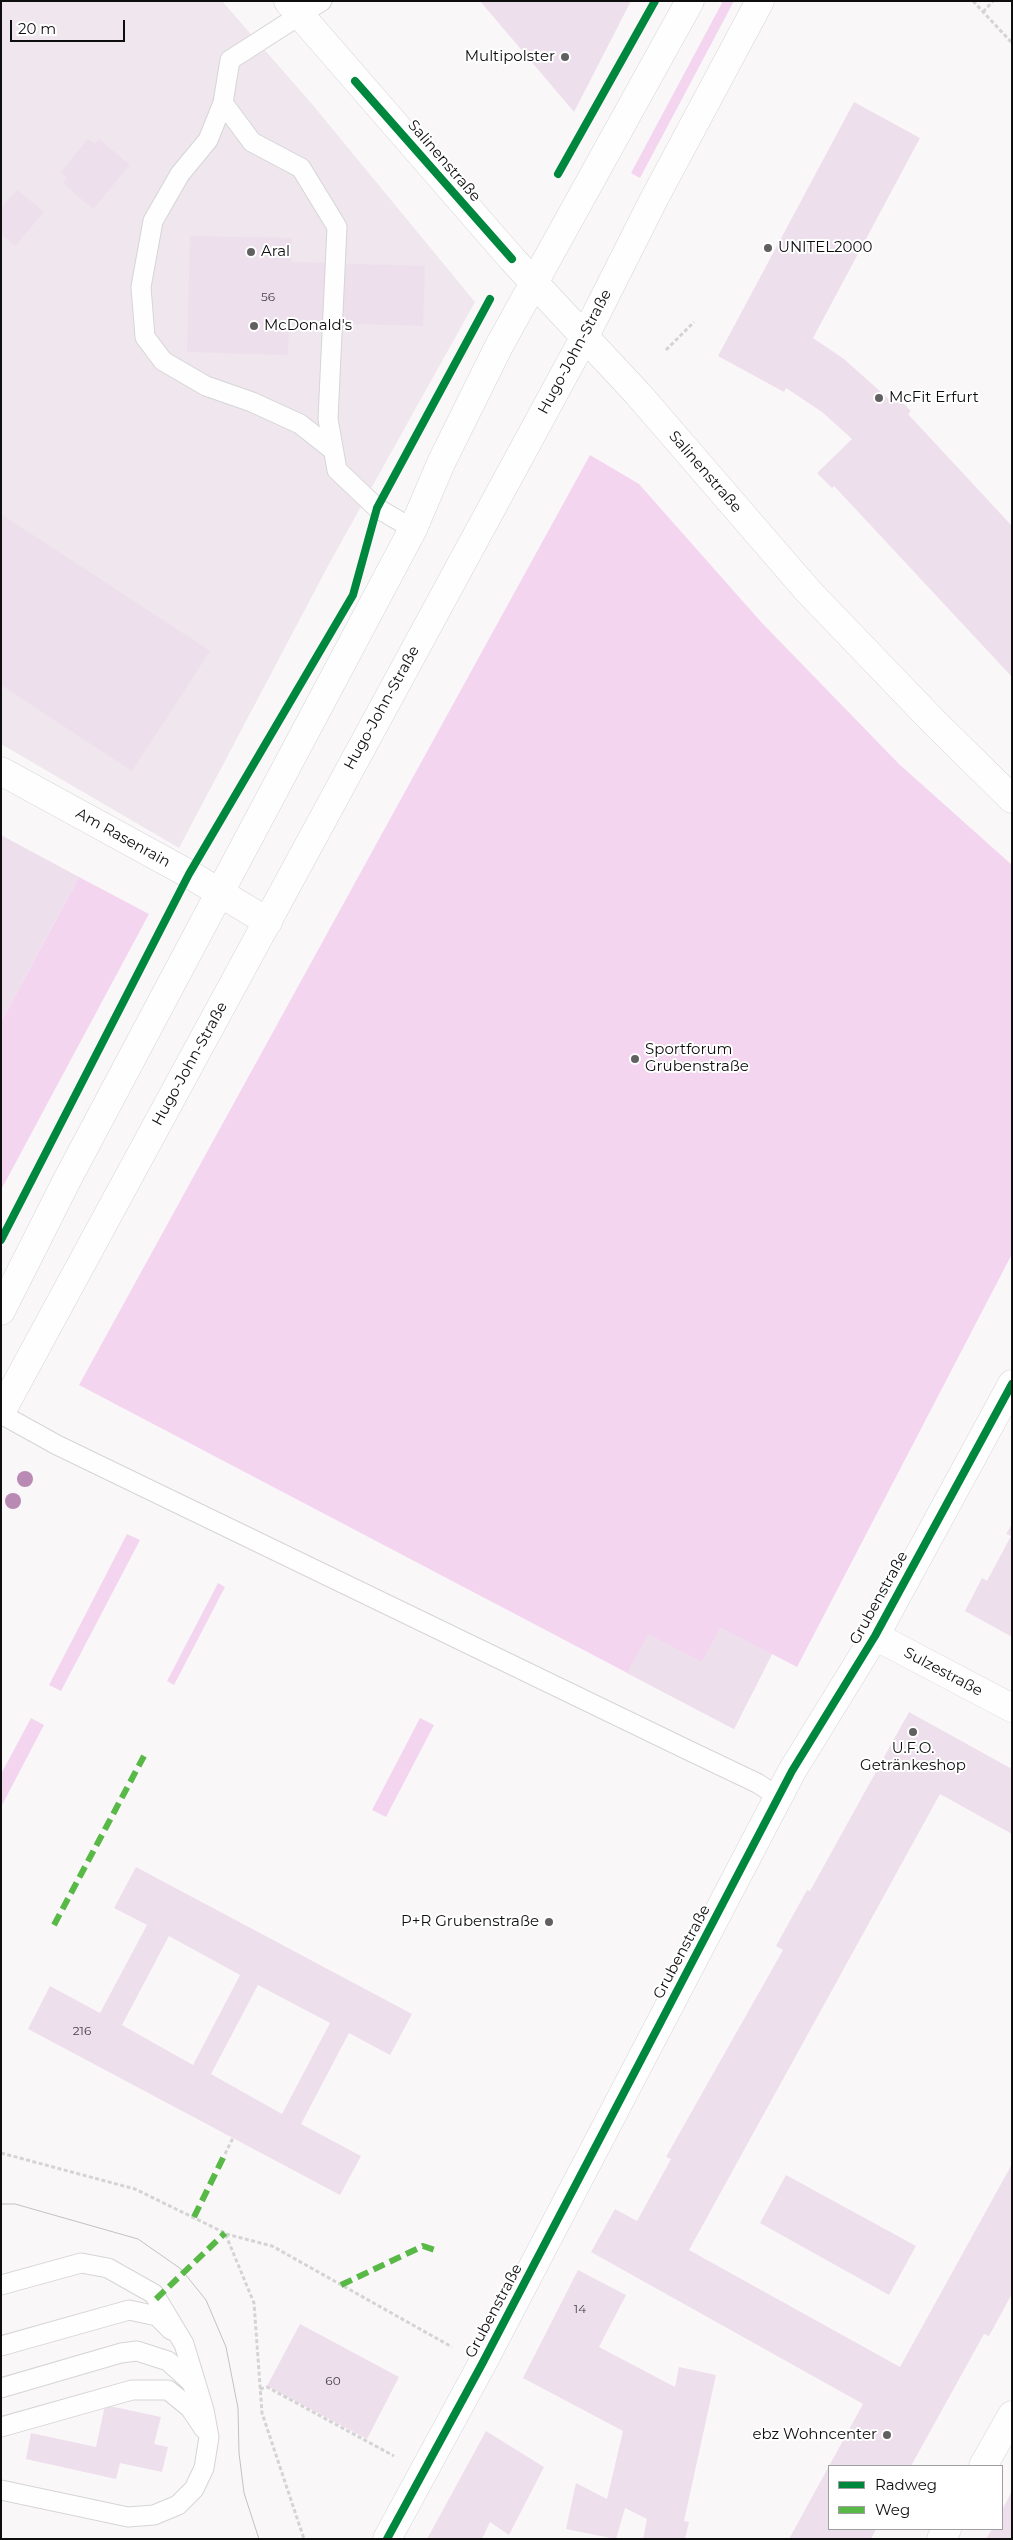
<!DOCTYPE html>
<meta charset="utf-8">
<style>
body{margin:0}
#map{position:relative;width:1013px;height:2540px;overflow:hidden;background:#faf7f9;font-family:Montserrat,sans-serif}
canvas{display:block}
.frame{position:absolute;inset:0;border:2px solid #0f0e0f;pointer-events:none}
.legend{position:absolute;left:828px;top:2465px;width:175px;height:65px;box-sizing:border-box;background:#fff;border:1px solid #9f9f9f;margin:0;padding:6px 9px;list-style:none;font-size:15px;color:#0f0e0f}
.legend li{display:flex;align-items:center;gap:10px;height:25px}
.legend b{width:25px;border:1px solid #9f9f9f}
.scale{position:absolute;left:10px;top:20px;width:115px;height:22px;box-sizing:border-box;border:2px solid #0f0e0f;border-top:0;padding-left:6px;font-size:15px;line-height:18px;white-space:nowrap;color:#0f0e0f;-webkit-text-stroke:4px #fff;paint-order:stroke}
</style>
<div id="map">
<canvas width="1013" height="2540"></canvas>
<div class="frame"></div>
<ul class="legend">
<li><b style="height:6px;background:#00873e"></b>Radweg</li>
<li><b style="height:6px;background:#58b947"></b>Weg</li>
</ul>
<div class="scale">20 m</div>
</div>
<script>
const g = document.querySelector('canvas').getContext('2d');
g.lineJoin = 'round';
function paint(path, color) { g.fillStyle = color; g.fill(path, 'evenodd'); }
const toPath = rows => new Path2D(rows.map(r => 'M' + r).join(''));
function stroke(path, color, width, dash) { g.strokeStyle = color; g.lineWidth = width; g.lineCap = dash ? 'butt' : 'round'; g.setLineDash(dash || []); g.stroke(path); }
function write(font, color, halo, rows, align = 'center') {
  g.font = font + ' Montserrat,sans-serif'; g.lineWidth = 4; g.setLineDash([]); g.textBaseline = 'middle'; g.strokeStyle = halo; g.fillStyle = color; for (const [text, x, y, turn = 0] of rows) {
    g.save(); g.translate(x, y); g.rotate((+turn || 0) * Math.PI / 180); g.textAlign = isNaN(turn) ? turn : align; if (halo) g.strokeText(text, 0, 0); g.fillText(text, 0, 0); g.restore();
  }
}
paint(toPath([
 [1,1,222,1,312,104,475,302,329,564,179,848,1,744]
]), '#efe7ed');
paint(toPath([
 [723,1,734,1,640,178,631,173],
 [590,455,639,484,762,623,899,764,1012,865,1012,1254,797,1667,772,1654,734,1729,79,1385],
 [79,877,149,914,1,1190,1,1022],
 [127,1534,140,1540,61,1691,49,1685],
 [218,1583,225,1587,174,1685,167,1681],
 [31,1718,44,1725,1,1807,1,1774],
 [420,1718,434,1725,386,1817,372,1810]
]), '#f4d5f0');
paint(toPath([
 [480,1,631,1,574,112],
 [854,102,920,138,813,338,844,359,891,401,896,396,911,411,908,414,1012,526,1012,677,834,486,832,488,817,473,852,439,822,412,786,388,784,392,718,356],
 [88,139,95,144,99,139,130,165,93,209,63,183,67,178,61,172],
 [17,190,44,212,15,246,1,234,1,208],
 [190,236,292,238,291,262,425,266,423,326,289,322,288,355,187,352],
 [1,514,210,651,132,771,1,685],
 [1,835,79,877,1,1022],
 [1012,1524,1012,1637,965,1611,982,1578,987,1581,1011,1536,1006,1534],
 [720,1627,772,1654,734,1729,627,1673,648,1634,702,1662],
 [909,1712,1012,1769,1012,1834,940,1794,689,2250,900,2367,1012,2164,1012,2294,989,2336,984,2334,911,2466,829,2466,829,2529,876,2529,871,2539,789,2539,863,2404,591,2252,615,2209,637,2221,671,2159,666,2157,783,1950,776,1946,807,1890,810,1891],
 [136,1867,412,2014,390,2055,349,2033,301,2124,361,2156,340,2195,28,2029,50,1986,100,2013,147,1925,114,1908],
 [169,1936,240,1975,193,2065,122,2025],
 [258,1985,330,2023,282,2114,211,2074],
 [786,2175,916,2246,889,2295,760,2223],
 [578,2270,626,2295,599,2347,675,2387,679,2367,716,2375,684,2521,689,2522,685,2539,643,2539,647,2519,625,2508,616,2539,566,2529,576,2483,607,2499,623,2431,523,2378],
 [300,2324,399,2377,367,2439,267,2386],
 [105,2405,161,2417,154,2444,168,2447,162,2472,120,2463,116,2479,26,2459,31,2433,96,2447],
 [486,2431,544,2467,509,2535,490,2522,482,2539,427,2539],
 [1012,2491,1012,2539,986,2539,992,2529,1002,2529,1002,2510]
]), '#eedfec');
const lane = toPath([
 [322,1,230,60,223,103,252,142,301,168,337,227,328,419,337,470,377,508,413,529],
 [223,103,208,140,180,174,153,221,141,287,145,337,163,361,206,386,252,402,300,424,333,450],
 [1,1414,57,1445,694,1753,757,1783,779,1797],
 [1,2285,81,2263,108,2268,154,2294,184,2344,204,2410,209,2437,204,2468,194,2489,178,2505,154,2515,128,2517,1,2490],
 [1,2346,129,2310,157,2316,171,2330],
 [1,2388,121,2353,137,2351,168,2361,191,2382,194,2388],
 [1,2427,132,2390,168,2390,190,2408,204,2429]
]);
const street = toPath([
 [1,771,189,874,268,922],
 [875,1636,1012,1708],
 [983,2466,1012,2415],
 [387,2539,482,2364,792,1771,875,1636,1012,1384],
 [941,2539,947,2529]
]);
const secondary = toPath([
 [288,1,512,259,638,394,808,591,933,721,1012,799],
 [1,1311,67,1180,413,529,441,463,499,346,690,1],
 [1,1412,584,338,654,199,760,1]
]);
stroke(lane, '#d6d5d6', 21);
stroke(street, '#d6d5d6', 29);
stroke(secondary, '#d6d5d6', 29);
stroke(toPath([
 [973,1,1012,43],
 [983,12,993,1],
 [666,350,694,322],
 [1,2153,135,2189,225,2233,254,2303,262,2413,304,2539],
 [225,2154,233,2138],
 [226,2234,272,2246,452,2347],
 [260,2389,267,2387,394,2456]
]), '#d5d4d4', 3, [4, 2.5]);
stroke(lane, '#fefefe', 19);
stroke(street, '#fefefe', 28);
stroke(secondary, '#fefefe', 28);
stroke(toPath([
 [1,2204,15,2204,138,2239,181,2269,206,2300,226,2347,238,2408,239,2453,244,2493,259,2539]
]), '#c3c1c3', 1);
stroke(toPath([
 [54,1925,144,1756],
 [194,2217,225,2154],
 [341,2285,423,2246,438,2251],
 [156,2299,225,2233]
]), '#58b947', 6, [12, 6]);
stroke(toPath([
 [355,81,512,259],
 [558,174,655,1],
 [1,1240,189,874,353,595,377,508,490,299],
 [387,2539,482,2364,792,1771,875,1636,1012,1384]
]), '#00873e', 8);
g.fillStyle = '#b88ab4';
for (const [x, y] of [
 [25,1479],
 [13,1501]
]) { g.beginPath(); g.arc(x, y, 8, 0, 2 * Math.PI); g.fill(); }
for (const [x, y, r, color] of [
 [565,57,5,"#616061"],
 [768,248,5,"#616061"],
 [251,252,5,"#616061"],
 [254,326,5,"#616061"],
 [879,398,5,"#616061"],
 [635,1059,5,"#616061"],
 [913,1732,5,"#616061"],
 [549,1922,5,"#616061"],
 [887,2435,5,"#616061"]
]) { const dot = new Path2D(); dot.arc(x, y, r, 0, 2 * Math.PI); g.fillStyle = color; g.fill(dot); stroke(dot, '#fff', 2); }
write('12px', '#474246', null, [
 ["56",268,297],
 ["216",82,2031],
 ["14",580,2309],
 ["60",333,2381]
]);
write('15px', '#0f0e0f', '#fff', [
 ["Multipolster",555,57,"right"],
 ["UNITEL2000",778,248],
 ["Aral",261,252],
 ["McDonald's",264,326],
 ["McFit Erfurt",889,398],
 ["Sportforum",645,1050],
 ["Grubenstraße",645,1067],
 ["U.F.O.",913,1749,"center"],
 ["Getränkeshop",913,1766,"center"],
 ["P+R Grubenstraße",539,1922,"right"],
 ["ebz Wohncenter",877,2435,"right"]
], 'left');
write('15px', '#0f0e0f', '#fff', [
 ["Salinenstraße",444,161,49],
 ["Hugo-John-Straße",575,352,-62],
 ["Salinenstraße",705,472,49],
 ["Hugo-John-Straße",382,708,-61],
 ["Am Rasenrain",123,838,29],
 ["Hugo-John-Straße",190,1064,-61],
 ["Grubenstraße",879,1598,-61],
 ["Sulzestraße",943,1672,28],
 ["Grubenstraße",682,1952,-62],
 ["Grubenstraße",494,2311,-62]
]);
</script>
